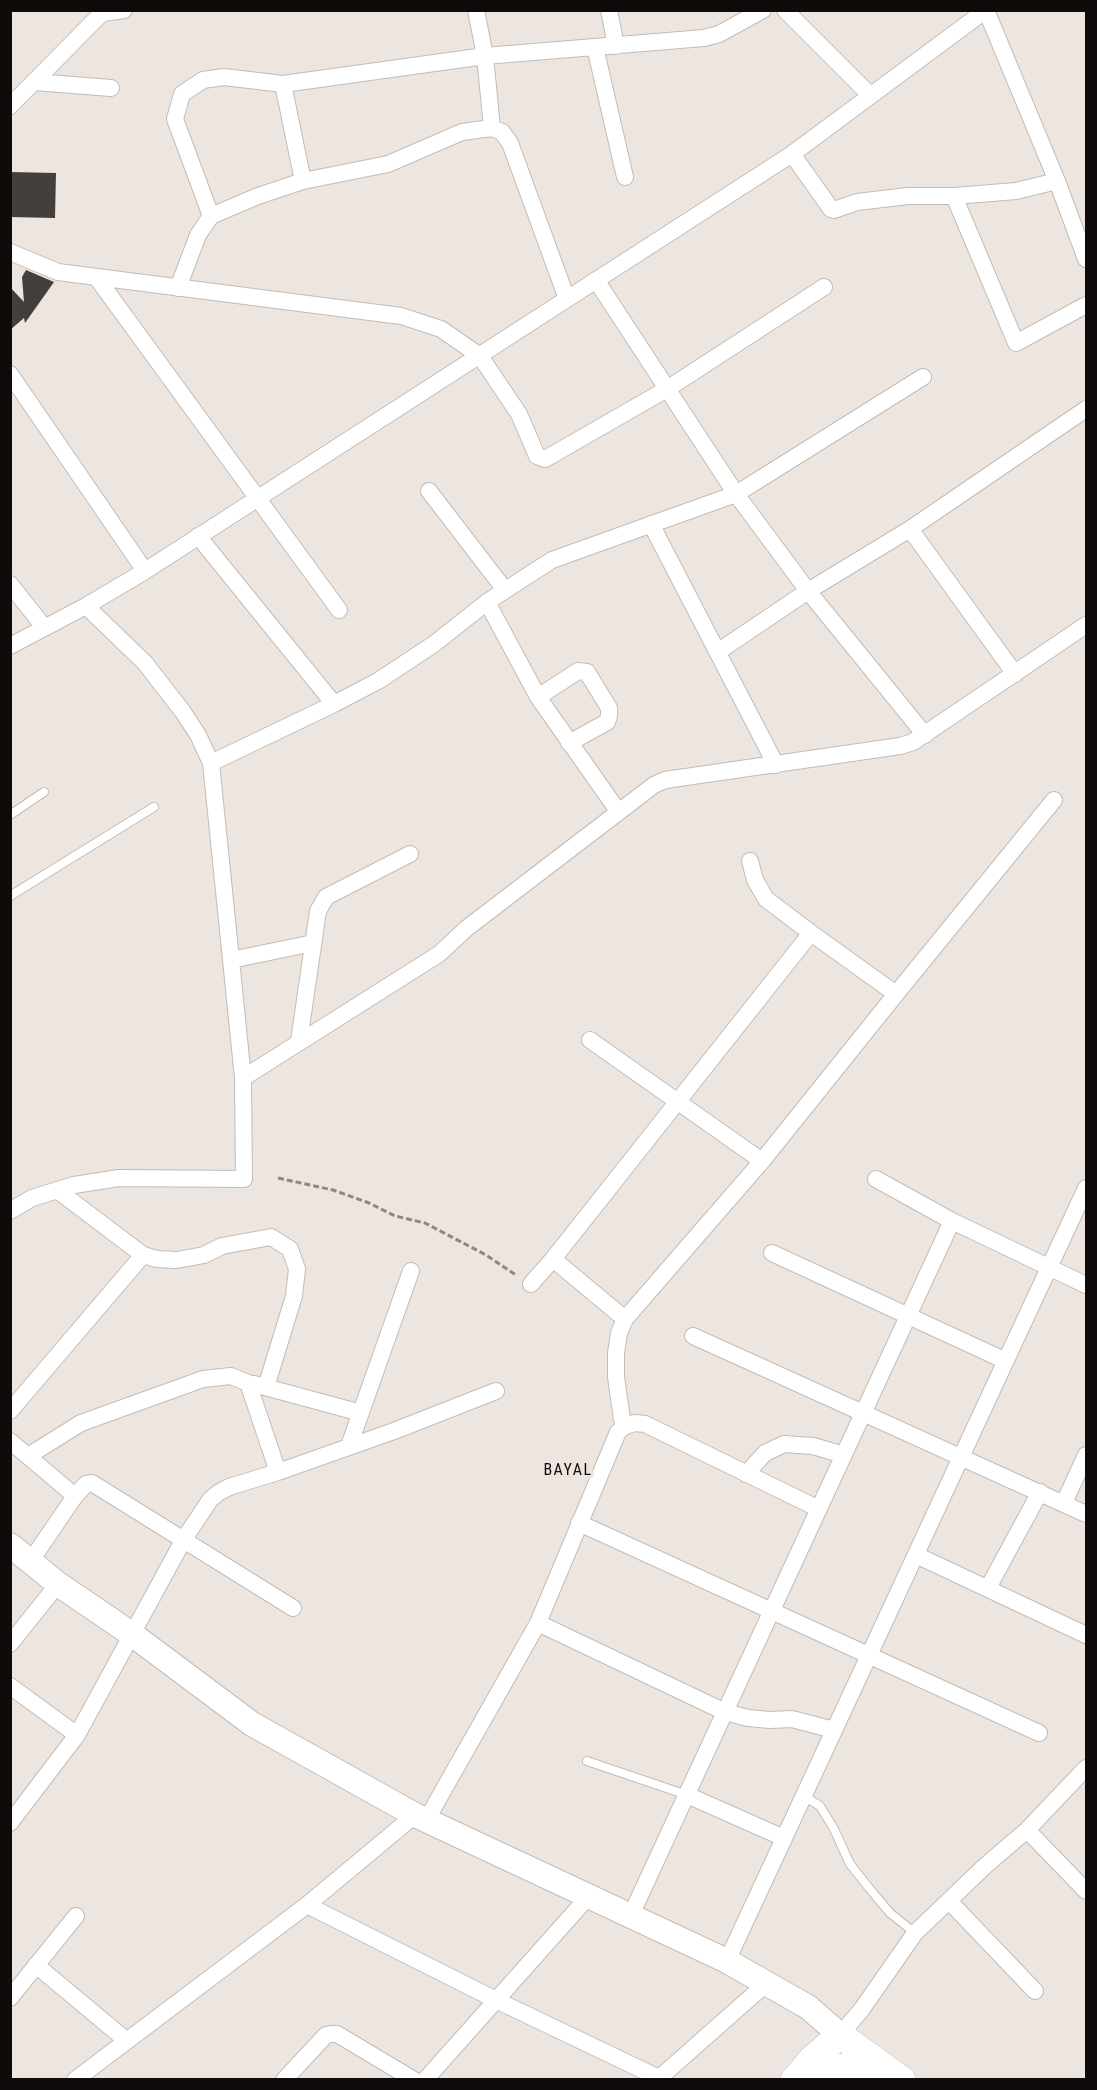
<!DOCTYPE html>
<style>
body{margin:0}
#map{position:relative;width:1097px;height:2090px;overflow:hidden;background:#ede5e0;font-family:"Roboto Condensed",sans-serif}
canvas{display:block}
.frame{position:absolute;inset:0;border:12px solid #0e0b0a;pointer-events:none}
</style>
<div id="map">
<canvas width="1097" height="2090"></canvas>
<div class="frame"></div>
</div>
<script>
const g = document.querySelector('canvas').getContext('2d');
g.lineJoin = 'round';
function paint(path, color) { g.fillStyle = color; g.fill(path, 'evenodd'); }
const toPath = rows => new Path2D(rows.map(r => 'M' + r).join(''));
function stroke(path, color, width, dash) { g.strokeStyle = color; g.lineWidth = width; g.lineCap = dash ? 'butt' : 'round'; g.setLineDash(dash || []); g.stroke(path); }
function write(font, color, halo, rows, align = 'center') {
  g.font = font + ' "Roboto Condensed",sans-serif'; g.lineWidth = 6; g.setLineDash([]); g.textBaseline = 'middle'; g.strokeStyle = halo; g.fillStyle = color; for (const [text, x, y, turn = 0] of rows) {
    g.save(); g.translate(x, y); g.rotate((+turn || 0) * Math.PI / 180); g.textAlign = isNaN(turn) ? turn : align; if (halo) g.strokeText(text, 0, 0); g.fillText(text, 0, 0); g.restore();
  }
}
paint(toPath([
 [10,172,56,173,55,218,10,217],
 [26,270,54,282,25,323,24,318,10,330,10,287,24,302,22,277]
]), '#443f3a');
const lane = toPath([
 [10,815,44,792],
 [10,896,154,807],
 [587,1761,687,1795],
 [804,1796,820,1806,834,1829,850,1864,869,1888,890,1913,915,1933]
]);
const street = toPath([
 [476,10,485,56,492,128],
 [609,10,616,46],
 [785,10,870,95],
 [103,13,124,10],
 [595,47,625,177],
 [35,82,111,88],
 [283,84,303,181],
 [10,106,105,10],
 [792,154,831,209,834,210,857,202,908,196,954,196,1016,191,1057,181],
 [954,196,1016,343,1086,305],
 [211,216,175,119,182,94,203,80,224,77,283,84,485,56,704,38,719,34,763,10],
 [10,252,58,272,401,316,441,329,480,356,519,414,537,456,545,459,667,389,824,287],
 [97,278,339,610],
 [596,280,736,494,808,591,925,735],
 [178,288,198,235,211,216,258,196,303,181,388,164,462,132,492,128,502,132,510,143,567,299],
 [10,374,145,571],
 [429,491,505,590],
 [651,524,776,765],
 [910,529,1015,674],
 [198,536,334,704],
 [10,584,44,627],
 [487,602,538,697,618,811],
 [10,646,86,606,145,571,792,154,986,10,1057,181,1086,259],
 [719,651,808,591,910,529,1086,409],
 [538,697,578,671,587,672,609,708,609,716,607,722,569,743],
 [211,763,334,704,378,681,434,644,487,602,552,560,736,494,923,377],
 [750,861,755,880,766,899,811,933],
 [231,960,313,943],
 [896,994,1054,800],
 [590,1040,762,1161],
 [299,1041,318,911,326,897,410,854],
 [243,1078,439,954,467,928,654,785,665,780,900,746,913,742,1086,625],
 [57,1190,143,1255,157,1259,177,1260,204,1255,222,1246,271,1237,290,1249,297,1269,294,1296,266,1387],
 [10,1211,32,1198,74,1185,119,1178,244,1179,243,1078,211,763,198,735,183,712,145,663,86,606],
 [952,1221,1086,1285],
 [772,1253,1006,1361],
 [553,1259,625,1319],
 [693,1336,1086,1514],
 [254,1384,361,1413],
 [10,1411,143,1255],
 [625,1426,635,1423,645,1424,819,1509],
 [10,1441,75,1496],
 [349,1446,411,1271],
 [28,1456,81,1423,203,1379,231,1376,248,1383,278,1472],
 [746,1474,765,1453,784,1444,813,1446,844,1455],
 [1064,1503,1086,1455],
 [579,1523,1039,1733],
 [916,1555,1086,1635],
 [30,1562,75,1496,86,1484,92,1483,293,1608],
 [988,1588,1040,1492],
 [538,1623,725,1712,748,1718,770,1720,792,1719,834,1730],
 [10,1644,58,1584],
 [10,1686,77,1735],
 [687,1795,784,1838],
 [427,1819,538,1623,618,1432,625,1426,622,1419,616,1377,616,1353,619,1333,625,1319,762,1161,896,994,811,933,553,1259,531,1284],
 [10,1823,77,1735,184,1539,210,1500,218,1493,229,1487,278,1472,394,1431,496,1391],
 [1027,1830,1086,1891],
 [949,1901,1035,1991],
 [307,1905,496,2000,659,2078],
 [631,1915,952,1221,876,1179],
 [727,1961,1086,1188],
 [36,1965,127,2041],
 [10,1998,76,1916],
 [840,2035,862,2009,915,1933,985,1866,1027,1830,1086,1768],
 [75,2080,307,1905,415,1815],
 [284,2080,326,2035,331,2034,337,2034,414,2080],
 [425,2080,589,1896],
 [657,2080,768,1982]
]);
const secondary = toPath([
 [10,1545,58,1584,133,1635,252,1724,415,1815,727,1961,808,2007,840,2035]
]);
const primary = toPath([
 [794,2080,812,2059,840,2035,902,2080],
 [807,2080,835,2068,879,2064]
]);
stroke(lane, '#c3bcb6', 10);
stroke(street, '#c3bcb6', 18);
stroke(secondary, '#c3bcb6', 26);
stroke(primary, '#c3bcb6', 28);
stroke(toPath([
 [278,1178,333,1190,369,1203,395,1216,425,1223,486,1255,516,1275]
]), '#8e8885', 3, [6, 3]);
stroke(lane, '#fff', 8);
stroke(street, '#fff', 16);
stroke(secondary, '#fff', 24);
stroke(primary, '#fff', 27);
g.letterSpacing = '1.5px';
write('16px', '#0e0b0a', '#ede5e0', [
 ["BAYAL",568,1471]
]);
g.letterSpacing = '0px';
</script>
